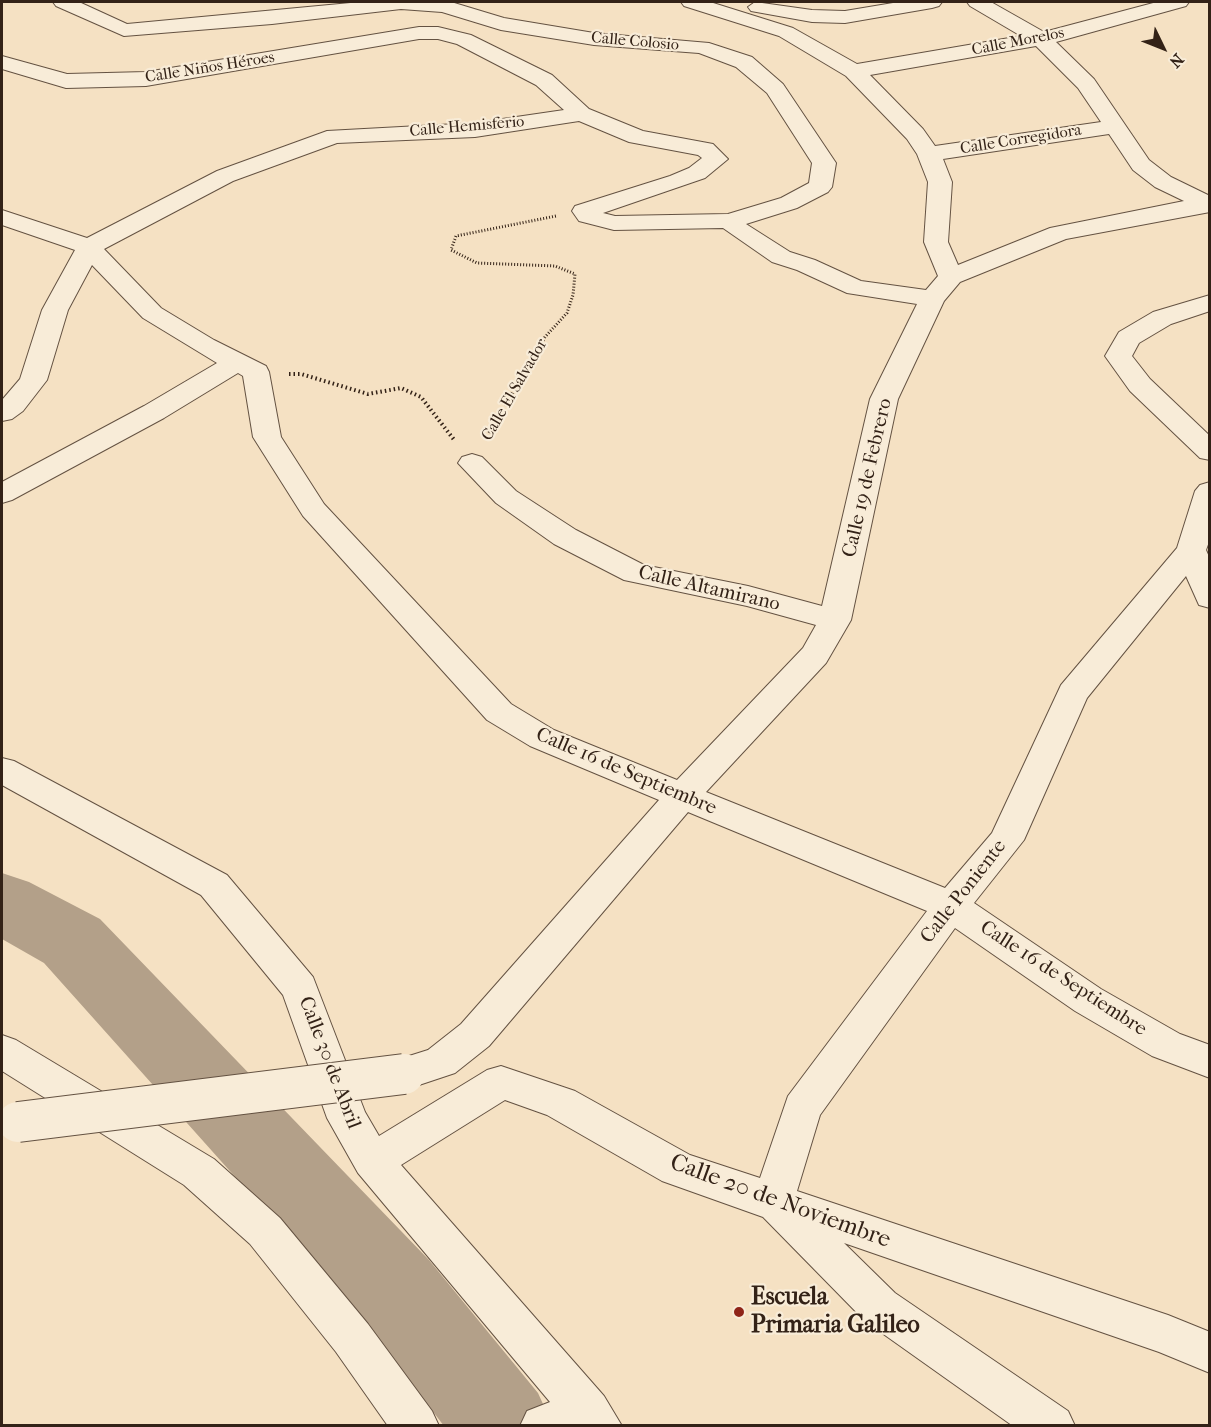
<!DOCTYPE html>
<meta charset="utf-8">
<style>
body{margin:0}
#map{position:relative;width:1211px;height:1427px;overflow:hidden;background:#f5e1c3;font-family:"IM FELL French Canon",serif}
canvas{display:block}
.frame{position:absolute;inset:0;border:3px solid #332217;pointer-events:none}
.north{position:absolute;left:1133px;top:18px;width:60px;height:60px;-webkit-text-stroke:4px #f8ecd8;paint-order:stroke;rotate:133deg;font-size:16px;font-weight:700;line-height:24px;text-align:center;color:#332217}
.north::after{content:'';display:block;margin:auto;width:21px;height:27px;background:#332217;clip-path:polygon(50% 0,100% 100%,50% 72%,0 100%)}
</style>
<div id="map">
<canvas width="1211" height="1427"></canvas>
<div class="frame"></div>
<div class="north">N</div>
</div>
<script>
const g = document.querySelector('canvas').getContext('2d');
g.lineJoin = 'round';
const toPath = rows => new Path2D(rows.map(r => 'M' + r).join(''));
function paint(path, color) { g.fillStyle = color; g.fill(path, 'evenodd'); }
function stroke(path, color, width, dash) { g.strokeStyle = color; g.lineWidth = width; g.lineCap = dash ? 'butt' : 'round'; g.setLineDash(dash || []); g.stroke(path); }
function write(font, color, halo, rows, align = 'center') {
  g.font = font + ' "IM FELL French Canon",serif'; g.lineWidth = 4.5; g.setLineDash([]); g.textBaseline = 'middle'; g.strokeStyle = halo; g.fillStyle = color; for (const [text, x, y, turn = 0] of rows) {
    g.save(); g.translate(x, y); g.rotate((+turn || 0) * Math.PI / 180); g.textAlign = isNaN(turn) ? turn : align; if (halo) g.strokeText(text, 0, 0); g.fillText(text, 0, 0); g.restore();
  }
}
paint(toPath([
 [2,873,29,882,100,919,429,1260,538,1393,553,1426,444,1426,363,1320,44,963,2,939,2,873]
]), '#b3a089');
const minor = toPath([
 [53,2,79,2,127,24,361,2,451,2,504,18,594,33,709,43,752,57,783,84,836,163,832,187,828,192,797,208,746,224,790,252,815,260,861,281,926,290,938,276,924,242,928,182,917,154,907,139,846,76,779,36,684,6,681,2,710,2,793,28,857,64,1021,36,970,6,967,2,991,2,1044,32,1157,2,1189,2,1186,6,1056,42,1094,79,1149,160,1171,177,1210,196,1210,212,1066,239,960,282,944,301,898,399,851,620,826,663,706,792,945,888,992,833,1061,685,1177,548,1195,491,1200,485,1210,482,1210,539,1206,550,1210,559,1210,608,1199,605,1186,576,1087,698,1024,840,974,903,1101,989,1180,1034,1210,1045,1210,1078,1152,1056,1075,1011,955,928,820,1115,797,1191,1168,1315,1210,1332,1210,1373,1159,1352,844,1243,895,1293,1068,1411,1075,1426,1013,1426,865,1321,763,1217,662,1181,547,1115,505,1100,401,1165,604,1396,622,1426,520,1426,527,1411,550,1402,358,1173,327,1118,283,995,201,895,2,785,2,758,14,761,227,875,313,977,365,1112,379,1136,487,1070,501,1066,575,1091,690,1155,760,1178,788,1096,927,911,688,812,489,1046,455,1073,404,1090,390,1086,384,1074,390,1062,428,1050,461,1024,659,800,530,746,487,720,303,516,253,437,243,376,238,373,164,418,12,500,2,503,2,482,144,406,217,363,143,318,92,265,68,310,47,380,23,411,12,419,2,421,2,400,20,379,42,310,75,250,2,225,2,210,87,238,217,171,327,131,475,123,564,110,536,85,457,44,438,39,419,39,146,86,66,88,2,69,2,56,67,74,146,72,419,27,438,27,471,35,552,75,589,109,643,131,713,144,728,159,705,178,603,213,615,216,728,214,781,198,809,183,812,163,767,93,736,67,699,53,594,45,501,30,442,12,401,9,272,24,124,36,56,6,53,2],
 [1036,46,1078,88,1101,122,935,146,923,129,870,75,1036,46],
 [579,121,629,142,698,155,702,158,689,168,670,176,575,206,572,211,579,221,614,230,723,228,772,262,797,270,847,293,917,304,870,399,822,606,748,586,644,565,576,530,516,491,482,457,472,454,462,457,458,463,496,503,554,544,624,580,747,606,816,625,803,648,677,780,554,730,511,704,324,504,281,437,269,372,266,366,214,340,161,308,104,249,233,181,337,143,475,137,579,121],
 [1109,134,1133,170,1155,187,1184,201,1050,228,958,265,948,242,952,182,943,159,1109,134],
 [755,2,812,10,845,11,899,2,942,2,939,6,932,8,845,23,812,22,751,11,748,7,755,2],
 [1210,295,1210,311,1171,324,1139,343,1132,356,1150,379,1210,436,1210,460,1200,458,1130,391,1105,356,1119,332,1153,312,1210,295],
 [2,1035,16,1040,214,1159,280,1218,368,1324,432,1411,439,1426,388,1426,336,1352,250,1244,184,1185,2,1071,2,1035]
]);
stroke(minor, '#645242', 2);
stroke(toPath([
 [534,356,545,337,567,313,573,295,575,274,555,266,477,263,451,250,456,236,556,216]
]), '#332217', 3, [1, 2]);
stroke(toPath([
 [289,374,301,374,368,394,401,388,421,397,455,441],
 [487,437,535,354]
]), '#332217', 4, [1.5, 3]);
paint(minor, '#f8ecd8');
const minorBridge = toPath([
 [18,1122,404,1074]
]);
stroke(minorBridge, '#645242', 42, []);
stroke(minorBridge, '#f8ecd8', 40);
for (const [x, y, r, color] of [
 [739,1312,6,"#8f2418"]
]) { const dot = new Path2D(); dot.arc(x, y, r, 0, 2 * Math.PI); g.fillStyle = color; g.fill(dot); stroke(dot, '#f8ecd8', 2); }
write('16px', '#332217', '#f8ecd8', [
 ["Calle Colosio",635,42,5],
 ["Calle Morelos",1018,42,-11],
 ["Calle Niños Héroes",210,68,-9],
 ["Calle Hemisferio",467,127,-5],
 ["Calle Corregidora",1021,140,-9],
 ["Calle El Salvador",515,390,-60]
]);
write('20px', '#332217', '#f8ecd8', [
 ["Calle 19 de Febrero",868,478,-77],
 ["Calle Altamirano",709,589,13],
 ["Calle 16 de Septiembre",626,772,23],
 ["Calle Poniente",964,892,-52],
 ["Calle 16 de Septiembre",1063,979,33],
 ["Calle 30 de Abril",329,1063,69]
]);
write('24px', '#332217', '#f8ecd8', [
 ["Calle 20 de Noviembre",780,1202,20]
]);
write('bold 24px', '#332217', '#f8ecd8', [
 ["Escuela",751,1298],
 ["Primaria Galileo",751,1326]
], 'left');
</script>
